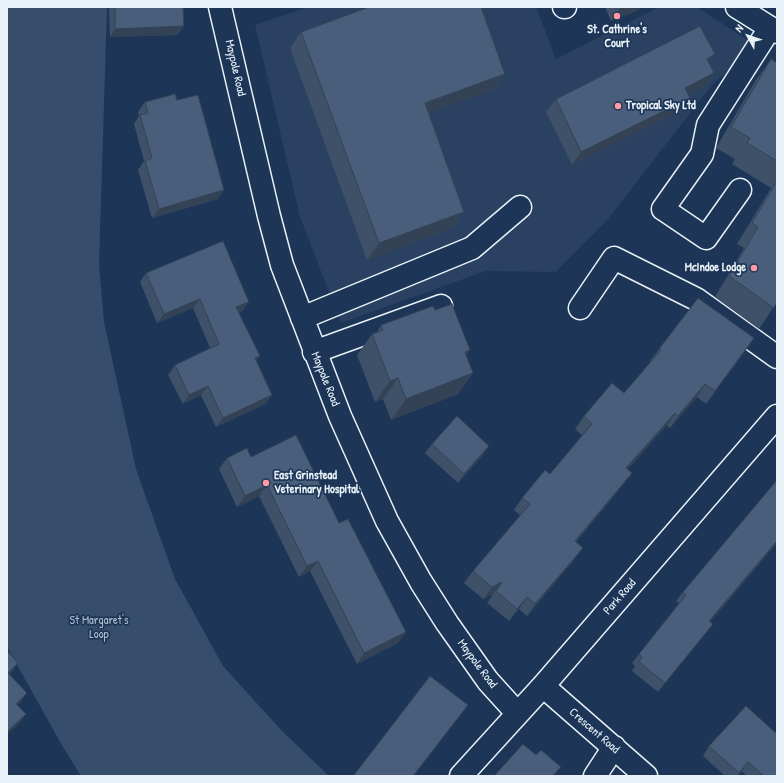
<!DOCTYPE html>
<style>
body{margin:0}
#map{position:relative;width:784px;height:783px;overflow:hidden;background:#1d3557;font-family:"Patrick Hand",sans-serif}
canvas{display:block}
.frame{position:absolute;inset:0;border:8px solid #e8f1f8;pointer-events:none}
.north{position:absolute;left:728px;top:16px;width:40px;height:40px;-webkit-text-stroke:3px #1d3557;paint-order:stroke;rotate:310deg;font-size:11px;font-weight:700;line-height:16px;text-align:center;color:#e8f1f8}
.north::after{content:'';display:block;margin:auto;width:14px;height:18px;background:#e8f1f8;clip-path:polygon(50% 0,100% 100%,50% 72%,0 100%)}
</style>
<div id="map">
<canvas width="784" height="783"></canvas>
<div class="frame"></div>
<div class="north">N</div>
</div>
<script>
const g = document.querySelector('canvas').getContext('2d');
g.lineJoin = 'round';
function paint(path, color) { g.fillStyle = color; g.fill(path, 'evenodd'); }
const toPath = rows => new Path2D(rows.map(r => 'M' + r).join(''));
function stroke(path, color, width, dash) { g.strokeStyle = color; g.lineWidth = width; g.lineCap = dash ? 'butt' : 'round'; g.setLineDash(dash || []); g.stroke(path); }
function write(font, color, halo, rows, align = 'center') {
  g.font = font + ' "Patrick Hand",sans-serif'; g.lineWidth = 3.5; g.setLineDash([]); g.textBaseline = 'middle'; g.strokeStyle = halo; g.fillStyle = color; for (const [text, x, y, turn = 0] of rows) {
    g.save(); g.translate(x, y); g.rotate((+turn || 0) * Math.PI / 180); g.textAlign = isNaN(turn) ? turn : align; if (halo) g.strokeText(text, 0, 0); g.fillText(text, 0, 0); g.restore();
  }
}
paint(toPath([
 [308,7,536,7,556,59,659,7,697,7,755,45,712,85,608,219,556,272,486,271,341,323,300,217,255,25]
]), '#2a4162');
paint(toPath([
 [7,7,107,7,99,264,104,322,136,469,175,579,223,666,282,731,329,776,81,776,63,747,7,647]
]), '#374d6c');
const minor = toPath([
 [220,7,269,216,282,265,340,416,387,521,421,582,447,623,488,681,517,713],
 [564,7,565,7],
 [737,7,777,32],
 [740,190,706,238,663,209,702,154,708,125,770,28],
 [580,308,614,258,696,299,777,357],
 [302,318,472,248,520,207],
 [314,352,441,306],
 [543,686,646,776],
 [461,776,543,686,777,416],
 [595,776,614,747]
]);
stroke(minor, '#e8f1f8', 25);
stroke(minor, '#1d3557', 22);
paint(toPath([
 [109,7,183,7,178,35,110,37],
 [605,7,640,7,639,10,611,21],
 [301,32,505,74,493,90,428,113,464,212,453,228,367,260,290,48],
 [771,59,777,63,777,302,759,329,715,297,744,248,737,244,771,188,732,164,735,159,716,148,756,80],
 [709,63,714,73,705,86,688,95,680,111,572,165,546,112,556,99],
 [177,100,218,199,152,218,138,170,144,161,134,124,139,116,138,112,145,102],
 [146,273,249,302,242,311,239,313,260,356,256,361,272,395,265,404,216,427,201,395,183,404,168,375,175,365,210,348,193,308,157,323,140,282],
 [435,310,466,355,473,373,458,394,391,420,383,399,375,402,357,355,372,334,377,332,381,325],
 [659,349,746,350,706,404,697,397,670,428,667,425,628,469,632,473,623,485,576,542,574,560,527,616,519,609,509,621,487,603,493,594,483,599,464,583,473,571,520,515,514,510,522,498,550,474,582,435,575,429,584,416,624,393,651,361,650,361],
 [432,444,483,455,458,483,425,453],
 [251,457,398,643,357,664,310,571,299,577,259,496,237,507,219,469,227,458],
 [777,543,710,622,713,624,706,633,658,692,632,671,635,666,632,663,639,654,679,603,676,601,683,592],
 [746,706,777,776,747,776,742,771,738,776,725,776,703,756,709,746]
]), '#3f5169');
paint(toPath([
 [621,7,640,7,639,10,611,21],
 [184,26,178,35,110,37,115,29],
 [715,54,706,68,707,59],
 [714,73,705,86,676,101,685,88],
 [505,74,493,90,413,119,425,103],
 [690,98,680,111,572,165,581,152],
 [224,190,218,199,152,218,159,209],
 [464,212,453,228,367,260,379,243],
 [200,299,193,308,157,323,164,314],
 [249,302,242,311,230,317,236,307],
 [754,338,746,350,706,404,715,391],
 [470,350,455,371,465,352],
 [260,356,253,365,255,358],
 [473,373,458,394,391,420,406,399],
 [398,378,383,399,375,402,390,381],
 [705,384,697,397,670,428,678,416],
 [208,386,201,395,183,404,189,395],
 [272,395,265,404,216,427,223,418],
 [675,413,667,425,618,480,626,468],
 [489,446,483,455,458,483,464,474],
 [632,473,623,485,566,553,575,541],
 [267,485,259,496,237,507,245,496],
 [777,541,777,543,703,631,709,621],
 [583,548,574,560,527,616,535,604],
 [318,561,310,571,299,577,307,566],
 [502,582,493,594,483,599,492,587],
 [527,597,519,609,509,621,517,609],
 [713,624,706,633,658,692,665,683],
 [406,632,398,643,357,664,364,653],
 [18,663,12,672,7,677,8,673],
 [27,693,21,702,10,713,16,704],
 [468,705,414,776,413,776],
 [26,714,20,723,7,735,7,732],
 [748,762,742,771,738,776,737,776],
 [561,767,554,776,552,776]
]), '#334255');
const building = toPath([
 [115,7,183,7,184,26,115,29,115,7],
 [369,7,481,7,505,74,425,103,464,212,379,243,301,32,369,7],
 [700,26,715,54,707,59,714,73,685,88,690,98,581,152,556,99,700,26],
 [771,59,777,63,777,161,747,143,750,138,731,127,771,59],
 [175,94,177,100,198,95,224,190,159,209,145,161,152,158,140,115,148,113,145,102,175,94],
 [777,181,777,302,774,308,729,276,758,227,752,223,777,181],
 [223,241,249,302,236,307,260,356,255,358,272,395,223,418,208,386,189,395,175,365,219,344,200,299,164,314,146,273,223,241],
 [698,298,754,338,715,391,705,384,678,416,675,413,626,468,632,473,575,541,583,548,535,604,527,597,517,609,496,591,502,582,492,587,473,571,530,504,522,498,545,470,550,474,592,424,584,416,612,383,624,393,661,350,659,349,698,298],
 [452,304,470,350,465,352,473,373,406,399,398,378,390,381,372,334,383,330,381,325,433,306,435,310,452,304],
 [457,416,489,446,464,474,432,444,457,416],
 [296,435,339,523,348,519,406,632,364,653,318,561,307,566,267,485,245,496,227,458,247,448,251,457,296,435],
 [777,480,777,541,709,621,713,624,665,683,639,662,642,657,639,654,686,595,683,592,777,480],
 [7,651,18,663,8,673,27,693,16,704,26,714,7,732,7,651],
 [430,676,468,705,413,776,355,776,354,775,430,676],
 [746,706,777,734,777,776,764,776,748,762,739,773,709,746,746,706],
 [523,744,536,755,541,750,561,767,552,776,494,776,523,744]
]);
paint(building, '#495e7a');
stroke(building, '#334255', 1);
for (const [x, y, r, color] of [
 [617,16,4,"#ff9aa2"],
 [618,106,4,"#ff9aa2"],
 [754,268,4,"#ff9aa2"],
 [266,483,4,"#ff9aa2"]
]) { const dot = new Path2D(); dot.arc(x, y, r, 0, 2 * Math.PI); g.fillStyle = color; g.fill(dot); stroke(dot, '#1d3557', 1.5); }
write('bold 12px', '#e8f1f8', '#1d3557', [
 ["St. Cathrine's",617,30,"center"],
 ["Court",617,44,"center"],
 ["Tropical Sky Ltd",626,106],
 ["McIndoe Lodge",746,268,"right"],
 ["East Grinstead",274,476],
 ["Veterinary Hospital",274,490]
], 'left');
write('12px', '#e8f1f8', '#1d3557', [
 ["Maypole Road",235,68,77],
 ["Maypole Road",325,379,68],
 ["Park Road",620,597,-49],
 ["Maypole Road",477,664,53],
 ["Crescent Road",594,731,41]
]);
write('12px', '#b3c0ce', '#1d3557', [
 ["St Margaret's",99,621],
 ["Loop",99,635]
]);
</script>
